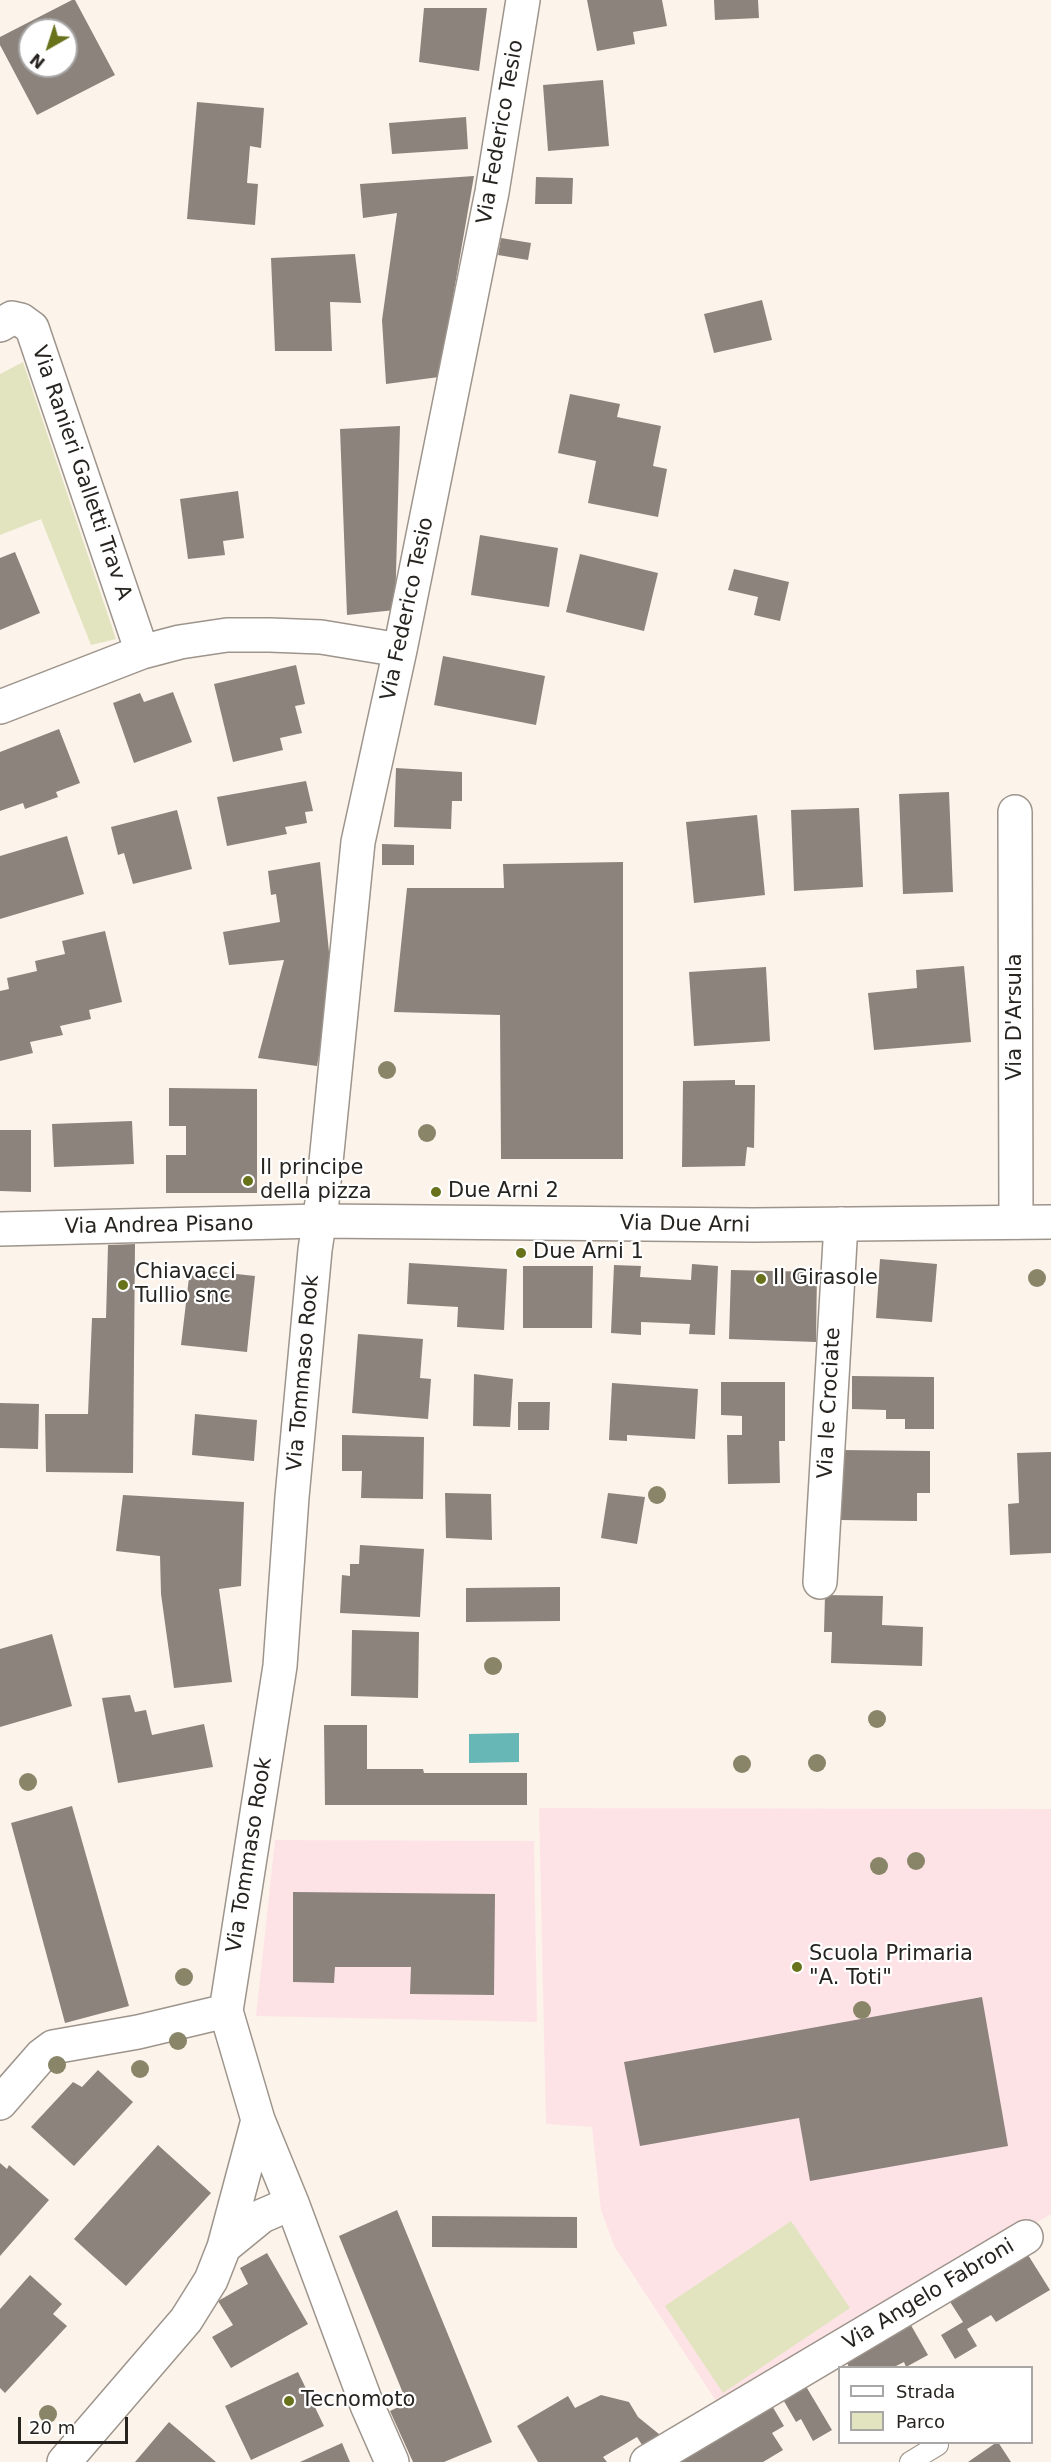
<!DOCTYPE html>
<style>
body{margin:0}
#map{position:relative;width:1051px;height:2462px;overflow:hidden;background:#fcf3ea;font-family:"DejaVu Sans",sans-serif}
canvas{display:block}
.legend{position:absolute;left:838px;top:2366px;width:195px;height:78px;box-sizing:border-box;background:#fff;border:2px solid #a9a7a6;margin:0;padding:8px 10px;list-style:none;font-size:18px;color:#272420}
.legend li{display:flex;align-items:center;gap:12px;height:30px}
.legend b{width:30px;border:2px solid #a9a7a6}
.north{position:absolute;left:18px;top:18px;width:60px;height:60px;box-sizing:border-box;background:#fff;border:2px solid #a9a7a6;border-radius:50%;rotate:219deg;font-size:16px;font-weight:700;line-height:24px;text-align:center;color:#272420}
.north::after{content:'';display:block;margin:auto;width:21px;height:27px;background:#68721b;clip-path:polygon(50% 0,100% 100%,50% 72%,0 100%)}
.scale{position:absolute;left:18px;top:2417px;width:110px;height:27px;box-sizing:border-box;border:3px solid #272420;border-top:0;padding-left:8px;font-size:18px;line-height:21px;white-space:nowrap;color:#272420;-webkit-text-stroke:4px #fff;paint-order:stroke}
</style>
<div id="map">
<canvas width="1051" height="2462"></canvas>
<ul class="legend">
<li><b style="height:8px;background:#fff"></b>Strada</li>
<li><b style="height:16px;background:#e1e4bf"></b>Parco</li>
</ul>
<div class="north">N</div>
<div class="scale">20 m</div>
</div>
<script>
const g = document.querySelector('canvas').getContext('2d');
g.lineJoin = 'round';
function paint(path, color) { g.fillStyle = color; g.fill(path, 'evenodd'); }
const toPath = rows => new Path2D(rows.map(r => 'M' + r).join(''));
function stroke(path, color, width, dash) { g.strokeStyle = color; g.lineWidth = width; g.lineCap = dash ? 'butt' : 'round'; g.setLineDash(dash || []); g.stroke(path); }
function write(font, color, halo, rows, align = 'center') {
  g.font = font + ' "DejaVu Sans",sans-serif'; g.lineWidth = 4.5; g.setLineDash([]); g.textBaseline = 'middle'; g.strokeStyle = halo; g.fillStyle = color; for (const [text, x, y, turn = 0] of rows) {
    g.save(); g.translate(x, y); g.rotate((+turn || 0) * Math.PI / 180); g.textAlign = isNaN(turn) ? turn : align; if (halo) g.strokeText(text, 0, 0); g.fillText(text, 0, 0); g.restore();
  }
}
paint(toPath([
 [539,1808,1051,1809,1051,2214,722,2410,614,2246,601,2210,592,2127,546,2124],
 [275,1840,534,1841,537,2022,256,2016]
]), '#fee3e6');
paint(toPath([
 [23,362,116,639,91,645,41,519,0,535,0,374],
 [791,2221,850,2308,723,2393,665,2306]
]), '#e1e4bf');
paint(toPath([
 [519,1733,519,1762,469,1763,469,1734]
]), '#68b7b7');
paint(toPath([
 [72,0,75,0,115,75,37,115,0,45,0,37],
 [30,30,66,30,66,66,30,66],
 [587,0,662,0,667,26,633,32,635,44,597,51],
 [714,0,758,0,759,18,715,20],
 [424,8,487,8,479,71,419,62],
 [603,80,609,146,548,151,543,85],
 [197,102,264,108,261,148,250,146,247,183,258,184,255,225,187,219],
 [466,117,468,149,392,154,389,123],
 [474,176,439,377,386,384,382,320,397,213,363,218,360,184],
 [536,177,573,178,572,204,535,204],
 [501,238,531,243,528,260,498,255],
 [355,254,361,303,330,302,332,351,275,351,271,258],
 [762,300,772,340,714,353,704,314],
 [570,394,620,404,617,417,661,426,653,466,667,469,658,517,588,503,596,461,558,453],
 [400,426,395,610,347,615,340,429],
 [238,491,244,538,223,541,225,555,188,559,180,499],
 [480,535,558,548,549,607,471,595],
 [15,552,40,613,0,630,0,558],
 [580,554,658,573,644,631,566,612],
 [734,569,789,582,780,621,754,615,758,597,728,590],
 [443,656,545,676,536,725,434,705],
 [296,665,305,704,295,706,302,733,280,738,283,750,233,762,214,684],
 [173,692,192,742,134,763,113,703,140,693,144,702],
 [59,729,80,783,56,792,58,797,25,809,23,803,0,811,0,752],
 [396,768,462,772,462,801,452,801,451,829,394,827],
 [306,781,313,811,305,812,307,823,285,827,287,834,227,846,217,797],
 [949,792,953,892,903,894,899,794],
 [859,808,863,887,794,891,791,810],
 [177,810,192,869,133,884,124,853,118,855,111,827],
 [757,815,765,895,694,903,686,822],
 [67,836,84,894,0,919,0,856],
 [382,844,414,845,414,865,382,865],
 [320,862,332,982,317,1066,258,1058,284,960,229,965,223,932,280,922,276,894,271,895,268,871],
 [623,862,623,1159,501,1159,500,1015,394,1012,407,888,504,888,503,864],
 [105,931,122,1002,89,1010,91,1019,60,1026,63,1035,30,1042,33,1053,0,1061,0,991,9,989,7,978,37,971,35,961,65,954,62,941],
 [964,966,971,1042,874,1050,868,993,917,988,916,970],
 [766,967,770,1041,694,1046,689,972],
 [735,1080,735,1085,755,1085,754,1148,747,1147,745,1166,682,1167,683,1081],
 [169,1088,257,1089,257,1193,166,1193,166,1155,186,1155,186,1126,169,1126],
 [132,1121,134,1164,54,1167,52,1124],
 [0,1130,31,1130,31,1192,0,1191],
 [135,1244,133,1473,46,1472,45,1414,88,1414,92,1318,106,1318,108,1245],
 [880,1259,937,1264,932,1322,876,1318],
 [409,1263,507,1269,504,1330,457,1327,458,1307,407,1304],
 [692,1264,718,1266,715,1335,689,1334,690,1324,641,1322,641,1335,611,1333,614,1265,641,1266,640,1277,691,1280],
 [523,1266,593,1266,592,1328,523,1328],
 [190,1269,255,1276,247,1352,181,1345],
 [731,1270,817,1272,816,1342,729,1339],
 [358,1334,423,1339,420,1378,431,1379,428,1419,352,1413],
 [474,1374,513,1379,510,1427,473,1426],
 [852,1376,934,1377,934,1429,905,1429,905,1419,886,1419,886,1410,852,1409],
 [721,1382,785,1382,785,1441,779,1441,780,1483,728,1484,727,1435,742,1435,742,1416,721,1415],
 [612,1383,698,1389,695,1439,627,1435,627,1441,609,1440],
 [518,1402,550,1402,549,1430,518,1430],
 [0,1403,39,1404,38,1449,0,1448],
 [195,1414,257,1420,254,1461,192,1455],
 [342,1435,424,1437,423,1499,361,1498,362,1471,342,1471],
 [840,1450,930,1451,930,1493,917,1493,917,1521,840,1520],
 [1051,1452,1051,1553,1010,1555,1008,1504,1019,1503,1017,1453],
 [445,1493,491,1494,492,1540,446,1538],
 [608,1493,645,1497,637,1544,601,1538],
 [123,1495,244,1502,241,1586,219,1589,232,1682,174,1688,161,1594,160,1556,116,1551],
 [360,1545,424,1549,420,1617,340,1613,342,1575,350,1576,350,1564,359,1564],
 [560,1587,560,1621,466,1622,466,1588],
 [825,1595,883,1596,882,1625,923,1627,922,1666,831,1663,832,1632,824,1632],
 [352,1630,419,1632,418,1698,351,1696],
 [52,1634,72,1706,0,1727,0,1649],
 [130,1695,135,1712,146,1710,152,1735,204,1724,213,1767,118,1783,102,1698],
 [324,1725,367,1725,367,1769,423,1769,424,1773,527,1773,527,1805,325,1805],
 [72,1806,129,2006,65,2023,11,1823],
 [293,1892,495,1894,494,1995,410,1994,411,1967,335,1967,334,1983,293,1982],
 [982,1997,1008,2146,810,2181,799,2118,640,2146,624,2062],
 [98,2070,133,2102,74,2166,31,2127,73,2082,82,2087],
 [158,2145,211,2193,126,2286,74,2239],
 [0,2163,7,2169,9,2165,49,2200,0,2256],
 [397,2210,492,2442,444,2462,413,2462,390,2411,407,2403,339,2236],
 [432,2216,577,2217,577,2248,432,2247],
 [1023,2247,1050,2290,996,2322,991,2315,967,2329,977,2346,955,2359,941,2335,963,2322,945,2294],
 [267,2253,308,2324,231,2368,212,2337,233,2325,218,2301,248,2284,240,2268],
 [30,2275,62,2304,53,2314,67,2326,5,2393,0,2388,0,2309],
 [908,2320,928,2355,906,2367,904,2362,894,2367,849,2367,842,2354],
 [298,2372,324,2426,251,2460,225,2406],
 [804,2383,832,2430,813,2441,801,2419,796,2422,781,2396],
 [601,2395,629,2402,638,2417,670,2443,649,2456,637,2437,603,2457,607,2462,538,2462,517,2426,568,2396,575,2408],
 [768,2399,784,2426,772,2433,783,2450,763,2462,661,2462],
 [169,2422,216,2462,135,2462],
 [998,2442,1011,2462,968,2462,997,2442],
 [342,2443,350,2462,300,2462]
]), '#8c837c');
const service = toPath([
 [910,2462,938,2445]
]);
const minor = toPath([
 [0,325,12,318,21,320,32,328,142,652],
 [0,707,142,652,180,642,227,635,270,635,321,637,400,650],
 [1015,812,1016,1222],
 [820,1582,841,1224],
 [0,2103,41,2056,53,2047,138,2032,226,2011],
 [224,2247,262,2216,292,2203],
 [64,2462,186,2320,211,2280,224,2247,258,2120],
 [392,2462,367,2405,292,2203,258,2120,226,2011,280,1666,292,1497,315,1250,322,1202,358,842,400,650,492,192,523,0],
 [647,2462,1026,2237]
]);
const tertiary = toPath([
 [0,1229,319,1221,753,1225,1051,1222]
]);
stroke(service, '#9d948c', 22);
stroke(minor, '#9d948c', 36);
stroke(tertiary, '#9d948c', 36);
stroke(service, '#fff', 20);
stroke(minor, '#fff', 33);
stroke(tertiary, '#fff', 33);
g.fillStyle = '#898569';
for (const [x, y] of [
 [387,1070],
 [427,1133],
 [1037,1278],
 [657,1495],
 [493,1666],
 [877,1719],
 [817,1763],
 [742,1764],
 [28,1782],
 [916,1861],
 [879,1866],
 [184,1977],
 [862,2010],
 [178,2041],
 [57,2065],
 [140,2069],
 [48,2414]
]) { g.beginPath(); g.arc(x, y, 9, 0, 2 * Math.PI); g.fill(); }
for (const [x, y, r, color] of [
 [248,1181,6,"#68721b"],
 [436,1192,6,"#68721b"],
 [521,1253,6,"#68721b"],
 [761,1279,6,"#68721b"],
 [123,1285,6,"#68721b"],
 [797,1967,6,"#68721b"],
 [289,2401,6,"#68721b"]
]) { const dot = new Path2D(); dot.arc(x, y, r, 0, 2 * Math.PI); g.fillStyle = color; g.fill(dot); stroke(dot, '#fff', 2); }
write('21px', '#272420', '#fff', [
 ["Via Federico Tesio",501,132,-80],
 ["Via Ranieri Galletti Trav A",81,473,71],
 ["Via Federico Tesio",408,609,-78],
 ["Via D'Arsula",1016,1017,-90],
 ["Via Due Arni",685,1225,1],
 ["Via Andrea Pisano",159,1226,-1],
 ["Via Tommaso Rook",304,1373,-85],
 ["Via le Crociate",830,1403,-87],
 ["Via Tommaso Rook",250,1855,-81],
 ["Via Angelo Fabroni",929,2295,-31]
]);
write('21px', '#272420', '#fff', [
 ["Il principe",260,1169],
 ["della pizza",260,1193],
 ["Due Arni 2",448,1192],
 ["Due Arni 1",533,1253],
 ["Chiavacci",135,1273],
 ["Tullio snc",135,1297],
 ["Il Girasole",773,1279],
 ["Scuola Primaria",809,1955],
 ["\"A. Toti\"",809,1979],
 ["Tecnomoto",301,2401]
], 'left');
</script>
